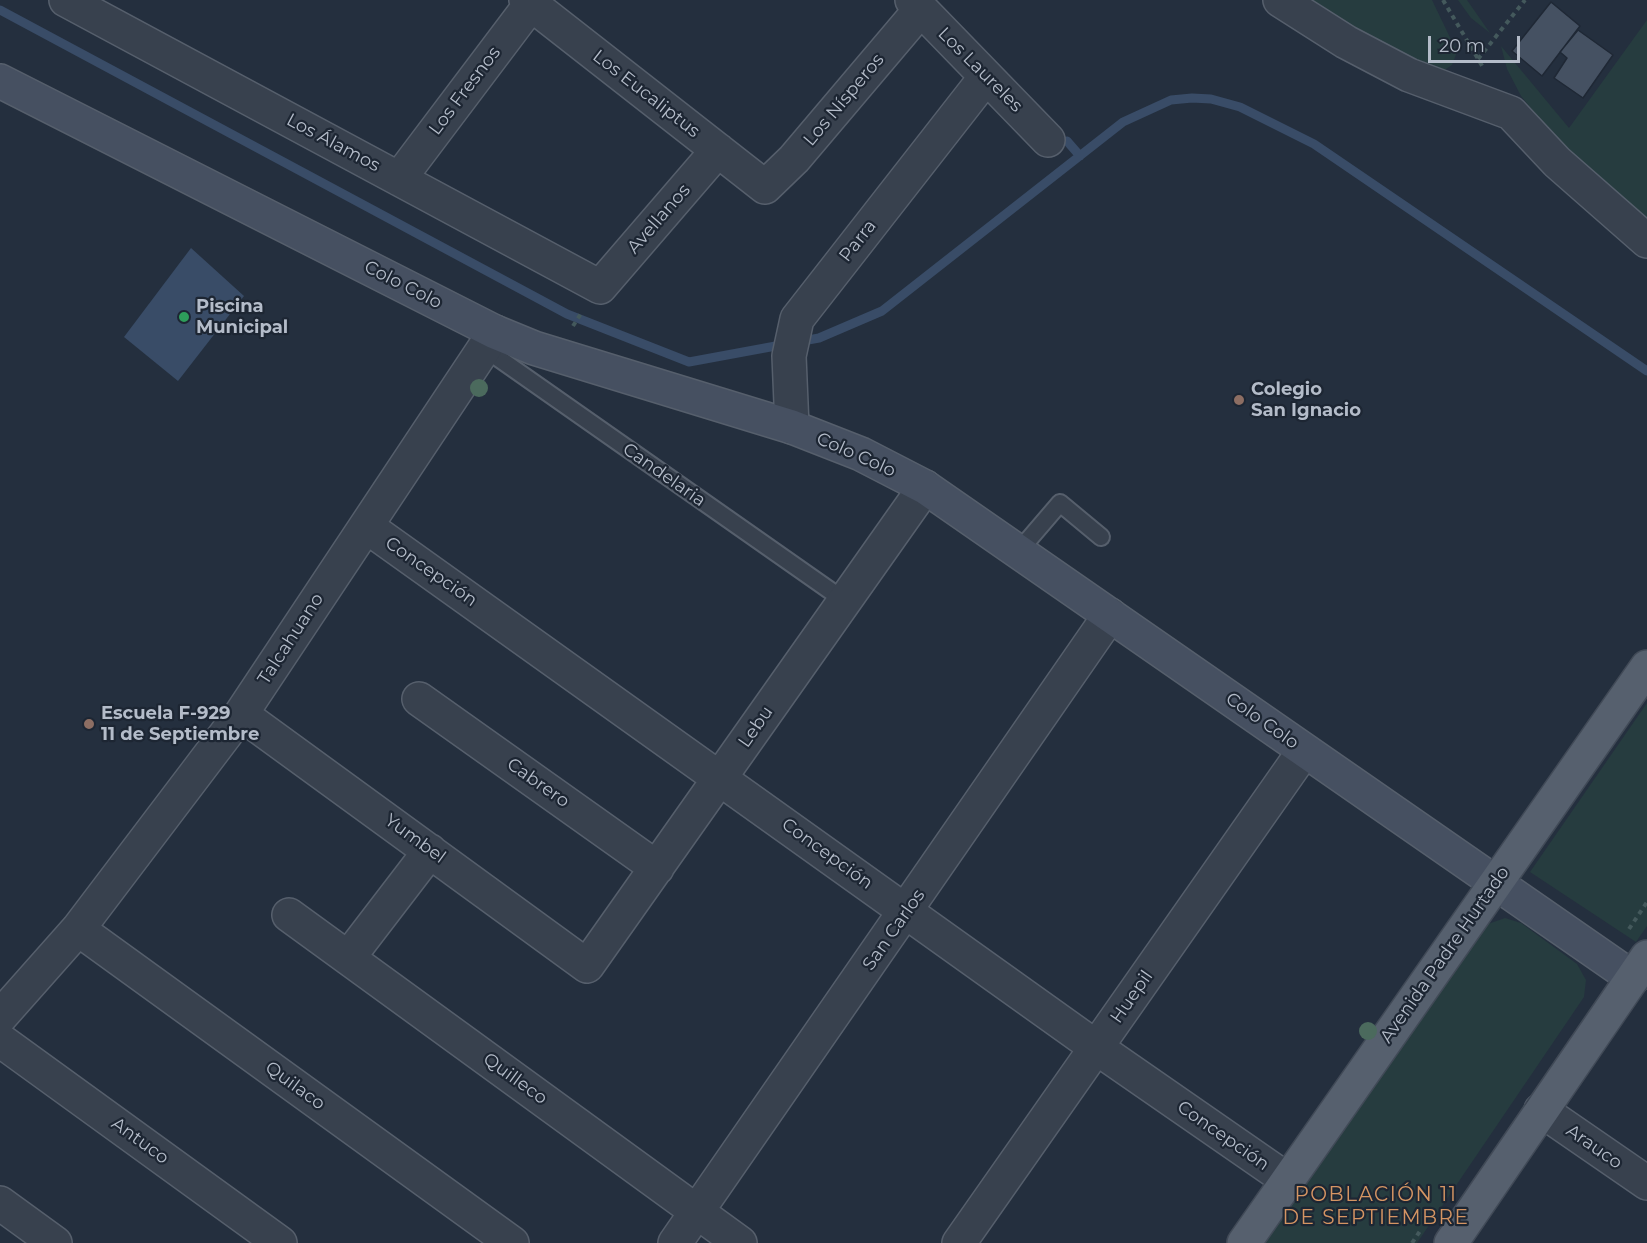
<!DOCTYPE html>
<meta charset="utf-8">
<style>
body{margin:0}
#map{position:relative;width:1647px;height:1243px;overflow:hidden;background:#242f3e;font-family:Montserrat,sans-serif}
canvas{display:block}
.scale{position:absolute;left:1428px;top:36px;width:92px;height:27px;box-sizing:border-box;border:3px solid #b4bcc9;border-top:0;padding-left:8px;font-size:18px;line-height:21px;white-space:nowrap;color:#b4bcc9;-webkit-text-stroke:4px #1d2633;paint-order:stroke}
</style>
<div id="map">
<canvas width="1647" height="1243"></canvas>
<div class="scale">20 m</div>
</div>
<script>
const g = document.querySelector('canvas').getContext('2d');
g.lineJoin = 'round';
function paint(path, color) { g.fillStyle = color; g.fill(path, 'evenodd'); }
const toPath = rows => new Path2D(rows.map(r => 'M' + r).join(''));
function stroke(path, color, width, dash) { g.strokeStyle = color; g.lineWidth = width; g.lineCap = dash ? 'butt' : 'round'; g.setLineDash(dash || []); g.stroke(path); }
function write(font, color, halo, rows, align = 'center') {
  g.font = font + ' Montserrat,sans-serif'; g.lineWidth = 4.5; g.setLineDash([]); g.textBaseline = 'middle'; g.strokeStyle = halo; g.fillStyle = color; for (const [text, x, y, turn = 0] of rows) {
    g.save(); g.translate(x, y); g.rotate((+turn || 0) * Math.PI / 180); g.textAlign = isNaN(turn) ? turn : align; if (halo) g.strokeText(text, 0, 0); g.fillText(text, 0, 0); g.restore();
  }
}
paint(toPath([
 [1300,0,1432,0,1457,52,1452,65,1446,69,1433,71],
 [1458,0,1467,0,1490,33,1471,18],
 [1647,20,1647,229,1566,152,1521,96,1507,69,1501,46,1569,128],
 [1647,703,1647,926,1636,942,1530,872],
 [1505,918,1521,923,1577,964,1586,980,1584,997,1417,1243,1262,1243,1477,937,1488,924]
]), '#263c3f');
paint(toPath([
 [191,248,244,296,178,381,124,337]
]), '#394c67');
stroke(toPath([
 [0,10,567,314,689,362,819,338,882,311,1123,122,1171,100,1192,98,1211,99,1240,107,1314,144,1647,371],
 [1067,141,1080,156]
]), '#394c67', 9);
const building = toPath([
 [1551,2,1580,26,1542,76,1512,51,1551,2],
 [1578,30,1613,55,1583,98,1554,78,1567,58,1560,52,1578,30]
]);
paint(building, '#455162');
stroke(building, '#1f2835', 1.5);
const service = toPath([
 [484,348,845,601],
 [1018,552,1060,503,1101,537]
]);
const minor = toPath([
 [66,0,600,287,718,150],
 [526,0,765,187,794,159,921,9],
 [912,0,1048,140],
 [1280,0,1346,42,1409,75,1511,113,1557,162,1647,241],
 [399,179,531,4],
 [792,427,789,356,797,319,986,77],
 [366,526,1097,1048,1289,1181],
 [419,699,657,868],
 [241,714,587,966,925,487],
 [289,915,740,1243],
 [78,929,512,1243],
 [348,958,430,851],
 [0,1017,78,929,241,714,495,332],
 [0,1040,280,1243],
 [1541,1110,1647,1183],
 [0,1203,55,1243],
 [675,1243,1110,615],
 [959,1243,1304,751]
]);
const secondary = toPath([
 [0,81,495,332,534,348,792,427,861,454,925,487,1633,978]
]);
const primary = toPath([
 [1244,1243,1647,667],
 [1451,1243,1647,957]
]);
stroke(service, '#565f6c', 20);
stroke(minor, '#565f6c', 36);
stroke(secondary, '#565f6c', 36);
stroke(primary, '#414a57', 36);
stroke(toPath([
 [1443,0,1484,69],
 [1478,59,1525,0],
 [573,326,582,312],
 [1629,929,1647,902],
 [1412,1243,1420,1231]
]), '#44595c', 4, [4.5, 4.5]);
stroke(service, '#38414e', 16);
stroke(minor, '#38414e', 33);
stroke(secondary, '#465061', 33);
stroke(primary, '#56606e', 33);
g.fillStyle = '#4b6a5d';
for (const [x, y] of [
 [479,388],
 [1368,1031]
]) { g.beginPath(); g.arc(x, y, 9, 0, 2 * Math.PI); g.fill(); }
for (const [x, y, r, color] of [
 [184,317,6,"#2e9e5b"],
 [1239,400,6,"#8d6e63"],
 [89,724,6,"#8d6e63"]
]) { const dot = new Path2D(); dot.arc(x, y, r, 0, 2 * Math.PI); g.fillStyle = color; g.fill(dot); stroke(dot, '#1d2633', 2); }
write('18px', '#b4bcc9', '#1d2633', [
 ["Los Laureles",980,70,45],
 ["Los Fresnos",465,91,-53],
 ["Los Eucaliptus",646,94,38],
 ["Los Nísperos",844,100,-50],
 ["Los Álamos",333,143,28],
 ["Avellanos",659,219,-49],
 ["Parra",858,241,-52],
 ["Colo Colo",403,285,27],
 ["Colo Colo",856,455,24],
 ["Candelaria",664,475,35],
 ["Concepción",431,572,35],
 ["Talcahuano",291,639,-57],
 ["Colo Colo",1262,721,35],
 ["Lebu",756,727,-55],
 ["Cabrero",538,783,35],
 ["Yumbel",415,839,36],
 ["Concepción",827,854,36],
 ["San Carlos",894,930,-55],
 ["Avenida Padre Hurtado",1445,955,-55],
 ["Huepil",1132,997,-55],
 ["Quilleco",515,1079,36],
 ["Quilaco",295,1086,36],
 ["Concepción",1223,1136,35],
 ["Antuco",140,1141,36],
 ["Arauco",1594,1147,35]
]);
write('bold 18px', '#b4bcc9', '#1d2633', [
 ["Piscina",196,307],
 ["Municipal",196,328],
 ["Colegio",1251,390],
 ["San Ignacio",1251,411],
 ["Escuela F-929",101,714],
 ["11 de Septiembre",101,735]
], 'left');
g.letterSpacing = '1.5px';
write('20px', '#d59563', '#1d2633', [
 ["POBLACIÓN 11",1376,1195],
 ["DE SEPTIEMBRE",1376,1218]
]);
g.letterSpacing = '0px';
</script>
